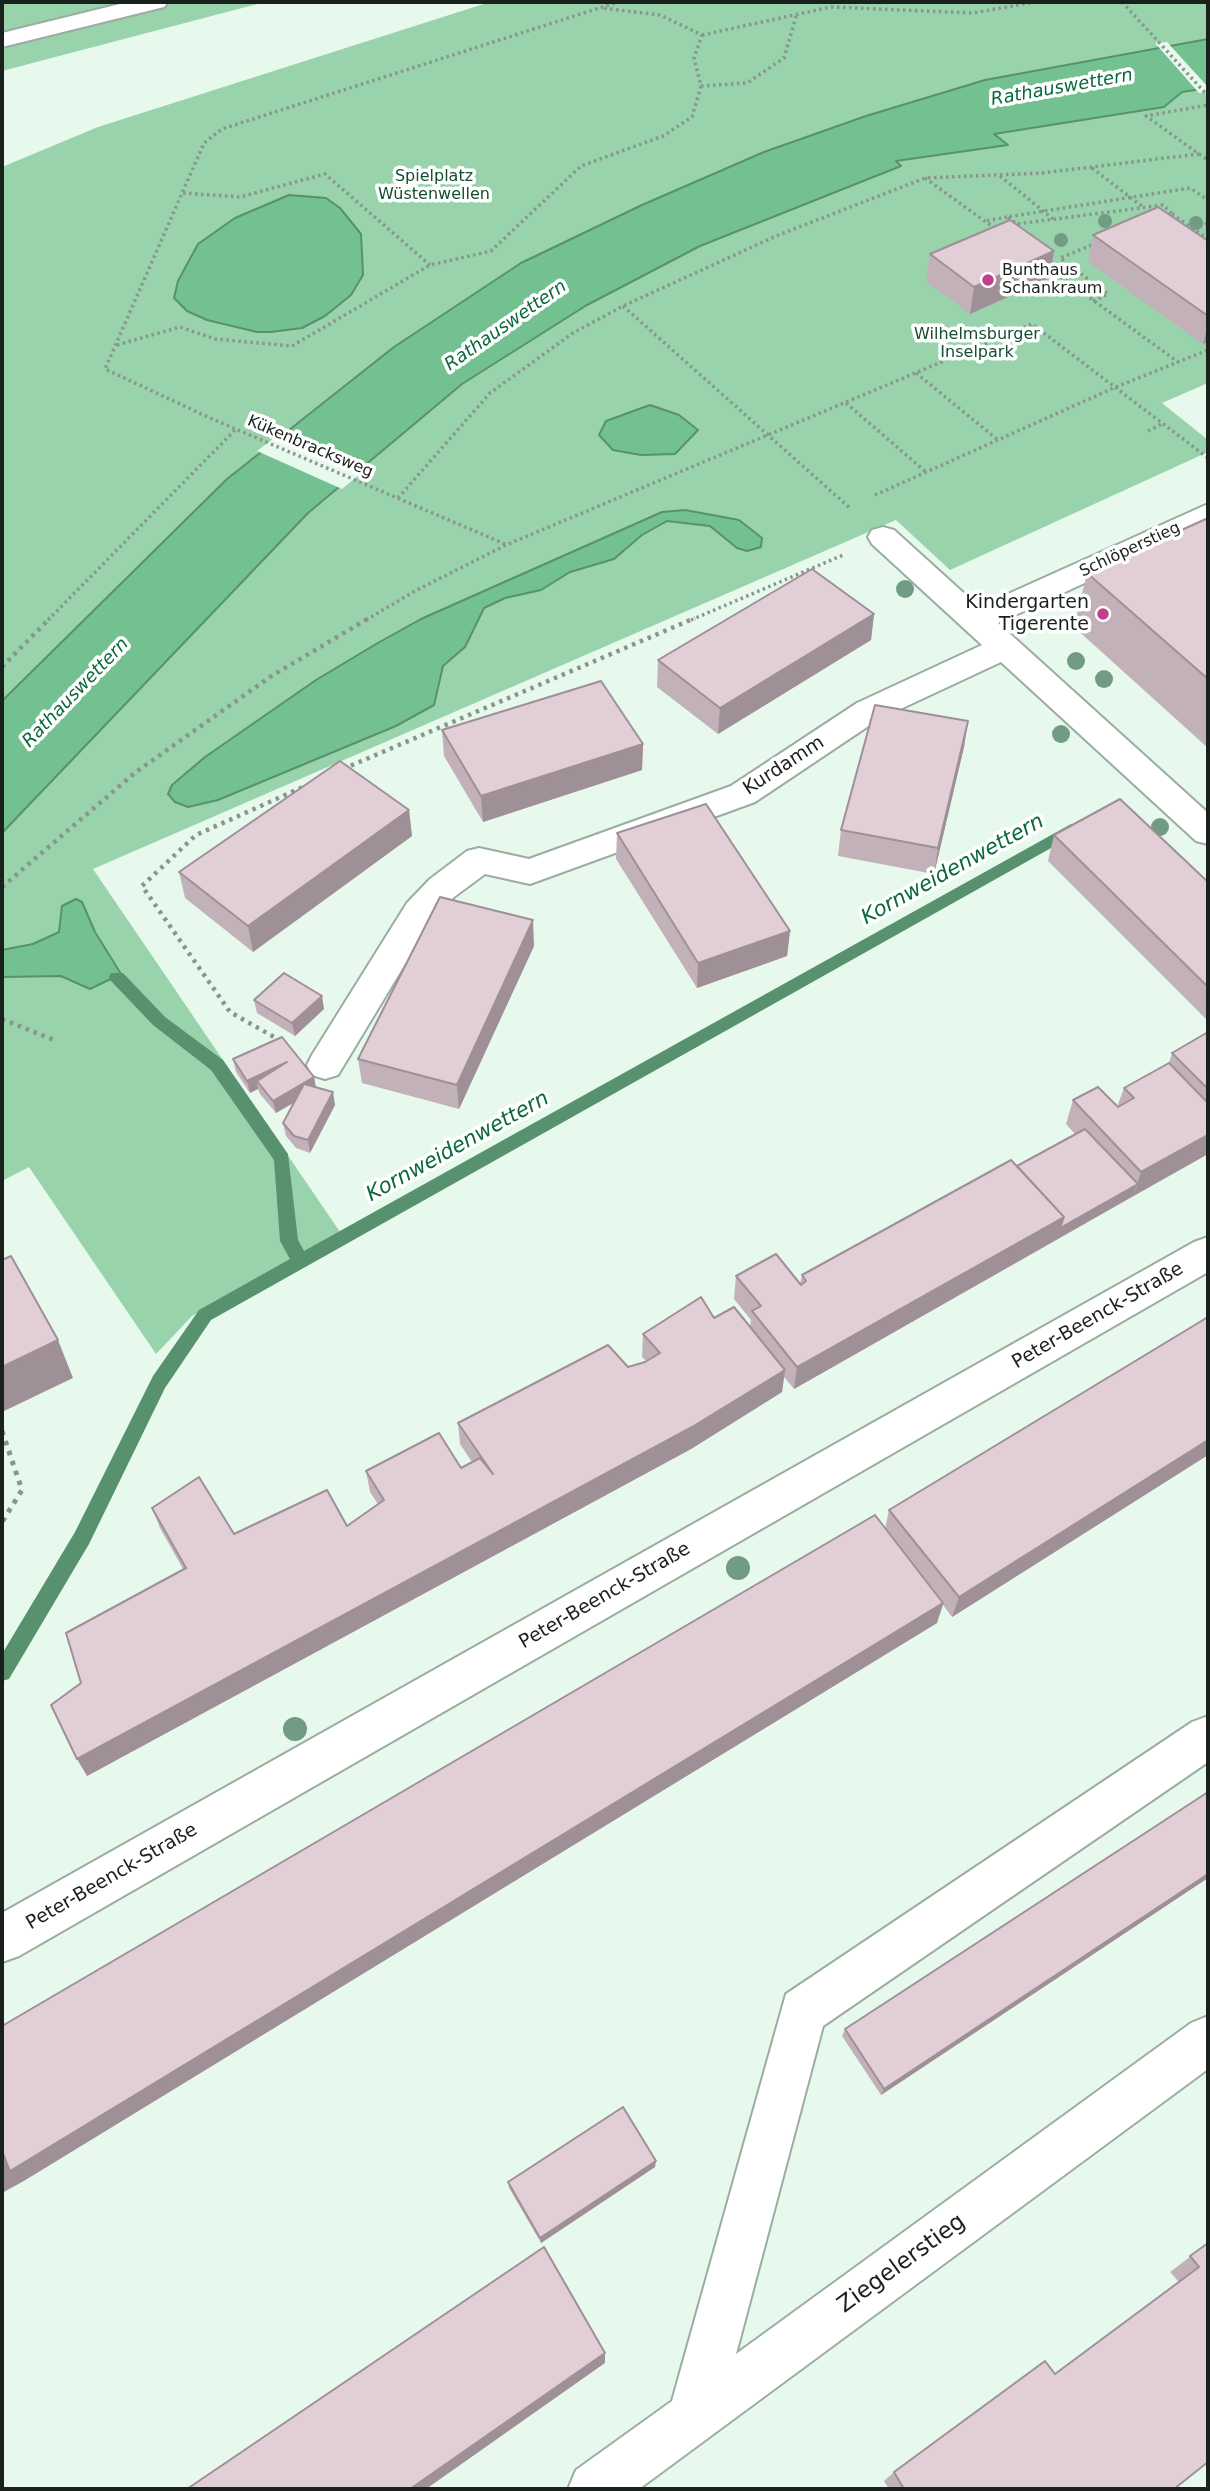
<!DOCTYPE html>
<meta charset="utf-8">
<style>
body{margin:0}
#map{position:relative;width:1210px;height:2491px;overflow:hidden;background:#e7f9ed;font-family:"DejaVu Sans",sans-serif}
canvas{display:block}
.frame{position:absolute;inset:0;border:4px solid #1a211c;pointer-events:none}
</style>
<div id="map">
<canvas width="1210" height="2491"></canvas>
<div class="frame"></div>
</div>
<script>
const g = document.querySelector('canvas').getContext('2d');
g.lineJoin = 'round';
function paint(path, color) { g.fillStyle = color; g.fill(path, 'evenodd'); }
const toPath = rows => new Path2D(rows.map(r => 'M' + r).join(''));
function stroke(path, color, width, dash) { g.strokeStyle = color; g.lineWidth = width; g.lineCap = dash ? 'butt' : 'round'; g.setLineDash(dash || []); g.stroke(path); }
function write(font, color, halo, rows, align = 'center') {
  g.font = font + ' "DejaVu Sans",sans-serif'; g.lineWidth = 7; g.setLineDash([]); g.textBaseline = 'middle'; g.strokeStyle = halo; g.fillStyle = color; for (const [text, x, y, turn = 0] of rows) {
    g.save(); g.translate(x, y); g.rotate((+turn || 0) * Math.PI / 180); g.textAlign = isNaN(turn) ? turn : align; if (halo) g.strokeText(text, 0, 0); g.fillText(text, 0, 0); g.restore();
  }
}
paint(toPath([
 [2,2,265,2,2,71],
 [490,2,1208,2,1208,39,985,80,866,116,764,152,394,347,227,479,2,701,2,167,98,127],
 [1208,88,1208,383,1162,403,1208,440,1208,452,950,570,896,520,93,869,340,1232,192,1316,156,1354,29,1167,2,1181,2,833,308,513,462,384,587,305,700,246,900,166,895,162,1006,145,993,134,1164,107,1182,92]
]), '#98d3ac');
const water = toPath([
 [1208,39,1208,88,1182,92,1164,107,994,134,1008,145,896,161,901,166,700,246,587,305,462,384,308,513,2,833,2,701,227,479,394,347,521,263,642,205,764,152,866,116,985,80,1208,39],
 [289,195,326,198,340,208,361,234,363,275,351,295,325,316,302,328,271,332,257,332,207,320,187,311,174,298,178,281,198,244,235,218,289,195],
 [650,405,679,415,698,430,675,454,641,455,613,450,599,435,606,421,650,405],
 [685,510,739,520,762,538,761,547,747,551,737,548,710,526,667,521,642,535,614,559,570,572,541,590,505,598,484,608,465,647,443,666,434,705,396,726,218,800,188,807,175,802,168,794,172,785,205,757,316,680,376,644,421,619,662,512,685,510],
 [76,899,82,902,95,932,121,974,90,989,61,976,2,977,2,950,33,944,59,932,62,906,76,899]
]);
paint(water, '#73c190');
stroke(water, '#58916d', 2);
paint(toPath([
 [1167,42,1208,87,1208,92,1199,93,1155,43],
 [278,435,363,472,342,489,257,451]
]), '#e7f9ed');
paint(toPath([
 [1071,824,1076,826,1079,830,1076,834,211,1320,165,1388,89,1544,9,1679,2,1681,2,1654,75,1532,153,1376,199,1310,290,1259,280,1241,274,1160,211,1070,153,1025,111,981,109,977,111,973,123,973,165,1017,223,1060,288,1154,298,1240,304,1251,1071,824]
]), '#58916d');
const minor = toPath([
 [128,2,168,2,164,7,2,47,2,33,128,2],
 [1208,504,1208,526,998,623,1208,813,1208,844,1196,841,1001,662,879,719,755,802,530,884,485,874,454,897,431,921,338,1075,325,1079,312,1075,307,1065,312,1055,407,903,430,879,467,851,479,848,529,859,731,786,857,703,982,645,872,544,868,537,872,530,883,527,894,530,979,607,1208,504],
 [1208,1237,1208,1272,19,1956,2,1962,2,1913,1194,1242,1208,1237],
 [1208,1716,1208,1762,823,2026,736,2354,1191,2023,1208,2016,1208,2069,639,2489,568,2489,576,2470,672,2401,786,1994,1192,1722,1208,1716]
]);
stroke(minor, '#9baca0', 4);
stroke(toPath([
 [1122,2,1208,96],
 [702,35,831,7,973,13,1035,2],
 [701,86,747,83,784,58,797,13],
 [1199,154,1208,160],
 [1092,168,1143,207],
 [1000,176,1053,219],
 [925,178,997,230],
 [183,193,240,197,325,174,430,265],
 [1172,214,1208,239],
 [1167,216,1172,214,1163,205,1017,224,1007,217,1190,188,1208,200],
 [987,221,1007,217],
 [1194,229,1208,223],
 [1046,266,1178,362],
 [1093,301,1108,294,1060,258,1097,243],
 [623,306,851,509],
 [117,345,180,327,215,339,292,346,430,265,491,251,581,166,663,136,692,117,701,86,694,58,702,35,660,15,602,8],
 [916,373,998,440],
 [846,403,926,472],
 [1148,431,1164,423],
 [875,495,1116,387,1208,350],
 [398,498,490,393,573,333,623,306,776,236,925,178,1042,173,1199,154,1146,116,1208,105],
 [505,544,210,418,105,369,204,143,222,129,618,2],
 [48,620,236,429],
 [366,620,415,591,506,545,1032,324,1208,458],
 [691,620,843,555]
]), '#89968d', 3.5, [2.5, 3.5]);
stroke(toPath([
 [2,667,50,618],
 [343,769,695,618],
 [2,887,136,772,270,677,369,618],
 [2,1019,54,1040],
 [281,1041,230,1012,142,886,196,835,303,787]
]), '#89968d', 4.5, [3.5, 5]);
stroke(toPath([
 [2,1431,22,1490,2,1522]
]), '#89968d', 5, [4.5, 6]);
paint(minor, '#fff');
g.fillStyle = '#729b84';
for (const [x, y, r] of [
 [1105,221,7],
 [1196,223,7],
 [1061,240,7],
 [905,589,9],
 [1076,661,9],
 [1104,679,9],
 [1061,734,9],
 [1160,827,9],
 [738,1568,12],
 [295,1729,12]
]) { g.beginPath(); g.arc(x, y, r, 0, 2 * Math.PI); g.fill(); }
paint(toPath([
 [1093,235,1208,241,1208,342,1203,344,1088,262],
 [1054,251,1050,278,970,314,926,281,930,254],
 [1208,518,1208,748,1074,627,1087,573],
 [874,614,871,640,718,734,657,687,658,660],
 [968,721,964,747,934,874,838,856,841,830],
 [442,730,643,744,642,770,483,822,444,756],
 [409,810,412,836,253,952,185,898,179,872],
 [617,833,790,931,787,956,697,988,616,859],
 [1054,835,1208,882,1208,1021,1048,861],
 [534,946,459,1109,362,1083,358,1059],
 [254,1000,324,1009,295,1036,257,1013],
 [1208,1032,1208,1154,794,1389,784,1377,782,1392,691,1449,87,1776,81,1683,183,1569,160,1528,152,1508,234,1534,347,1526,378,1504,370,1492,366,1471,461,1468,472,1462,460,1444,458,1423,646,1361,642,1357,643,1334,714,1318,750,1327,751,1320,734,1299,736,1276,800,1284,802,1275,1017,1166,1075,1134,1066,1124,1073,1100,1117,1107,1124,1088,1169,1063,1172,1053],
 [233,1059,314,1077,316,1088,335,1105,310,1153,296,1148,286,1136,283,1123,294,1103,276,1113,260,1094,258,1089,250,1093,236,1072],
 [1208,1317,1208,1455,952,1617,943,1605,937,1623,22,2182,885,1529,889,1510],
 [1208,1792,1208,1878,881,2095,842,2036,845,2029],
 [655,2167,541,2243,509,2188,508,2182],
 [1208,2243,1174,2489,889,2489,884,2481,894,2472,1055,2374,1179,2282,1170,2272]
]), '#c2b1b9');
paint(toPath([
 [1054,251,1050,278,970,314,974,287],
 [1208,325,1208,342,1203,344],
 [874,614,871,640,718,734,720,708],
 [968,721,964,747,934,874,938,848],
 [643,744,642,770,483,822,481,796],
 [409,810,412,836,253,952,248,926],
 [533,920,534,946,459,1109,457,1085],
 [790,931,787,956,697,988,698,963],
 [322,996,324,1009,295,1036,292,1023],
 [287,1062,257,1081,258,1089,250,1093,247,1081],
 [314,1077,316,1089,276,1113,273,1101],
 [333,1092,335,1105,310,1153,308,1140],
 [1208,1135,1208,1154,1133,1196,1141,1172],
 [1138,1184,1133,1196,794,1389,797,1367,1064,1217],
 [58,1340,73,1378,2,1412,2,1367],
 [785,1370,782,1392,691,1449,87,1776,77,1759],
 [1208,1440,1208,1455,952,1617,959,1597],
 [943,1603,937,1623,22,2182,2,2193,2,2135],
 [1208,1874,1208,1878,881,2095,884,2089],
 [656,2161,655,2167,541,2243,540,2238],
 [605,2353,605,2363,426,2489,410,2489]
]), '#9e9096');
const building = toPath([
 [1158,207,1208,241,1208,316,1093,235,1158,207],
 [1010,220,1054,251,974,287,930,254,1010,220],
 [1208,518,1208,679,1087,573,1208,518],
 [812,569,874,614,720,708,658,660,812,569],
 [601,681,643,744,481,796,442,730,601,681],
 [875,705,968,721,938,848,841,830,875,705],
 [340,761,409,810,248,926,179,872,340,761],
 [1120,799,1208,882,1208,987,1054,835,1120,799],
 [706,804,790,931,698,963,617,833,706,804],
 [440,897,533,920,457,1085,358,1059,440,897],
 [284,973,322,996,292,1023,254,1000,284,973],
 [1208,1032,1208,1089,1172,1053,1208,1032],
 [282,1037,314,1077,273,1101,257,1081,287,1062,247,1081,233,1059,282,1037],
 [1169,1063,1208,1103,1208,1135,1141,1172,1073,1100,1098,1087,1118,1107,1134,1098,1124,1088,1169,1063],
 [304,1084,333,1092,308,1140,294,1136,283,1123,304,1084],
 [1085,1129,1138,1184,1060,1228,1064,1217,1017,1166,1085,1129],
 [1011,1160,1064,1217,797,1367,752,1311,761,1306,736,1276,776,1254,801,1285,806,1281,802,1275,1011,1160],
 [11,1256,58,1340,2,1367,2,1260,11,1256],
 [701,1297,714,1318,734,1307,785,1370,692,1427,77,1759,51,1705,81,1683,66,1633,186,1568,152,1508,199,1477,234,1534,327,1490,347,1526,384,1500,366,1471,439,1433,461,1468,480,1458,493,1474,458,1423,608,1345,628,1367,645,1362,660,1353,643,1334,701,1297],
 [1208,1317,1208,1440,959,1597,889,1510,1208,1317],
 [875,1515,943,1603,10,2171,2,2151,2,2026,875,1515],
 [1208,1792,1208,1874,884,2089,845,2029,1208,1792],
 [623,2107,656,2161,540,2238,508,2182,623,2107],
 [2,2158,5,2166,2,2168,2,2158],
 [1208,2243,1208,2462,1174,2489,904,2489,894,2472,1045,2361,1055,2374,1199,2267,1190,2256,1208,2243],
 [544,2247,605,2353,410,2489,187,2489,544,2247]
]);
paint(building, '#e2ced7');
stroke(building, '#9e9096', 2);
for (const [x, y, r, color] of [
 [988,280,7,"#c14089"],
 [1103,614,7,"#c14089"]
]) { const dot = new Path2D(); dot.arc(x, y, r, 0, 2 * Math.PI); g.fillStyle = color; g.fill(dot); stroke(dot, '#fff', 2.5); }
write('16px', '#134e2e', '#fff', [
 ["Spielplatz",434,177],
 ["Wüstenwellen",434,195],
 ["Wilhelmsburger",977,335],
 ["Inselpark",977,353]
]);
write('16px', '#1a211c', '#fff', [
 ["Bunthaus",1002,271],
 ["Schankraum",1002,289]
], 'left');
write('16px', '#1a211c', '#fff', [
 ["Kükenbracksweg",310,447,23],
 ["Schlöperstieg",1130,550,-25]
]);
write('italic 18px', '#0a683b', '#fff', [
 ["Rathauswettern",1062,88,-10],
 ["Rathauswettern",506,326,-35],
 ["Rathauswettern",76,693,-46]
]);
write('19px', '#1a211c', '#fff', [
 ["Kindergarten",1089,603],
 ["Tigerente",1089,625]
], 'right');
write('19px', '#1a211c', '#fff', [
 ["Kurdamm",784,766,-33],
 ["Peter-Beenck-Straße",1098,1316,-30],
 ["Peter-Beenck-Straße",605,1596,-30],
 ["Peter-Beenck-Straße",112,1877,-30]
]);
write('italic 21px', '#0a683b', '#fff', [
 ["Kornweidenwettern",953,870,-29],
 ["Kornweidenwettern",458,1147,-29]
]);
write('23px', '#1a211c', '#fff', [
 ["Ziegelerstieg",902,2264,-36]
]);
</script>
